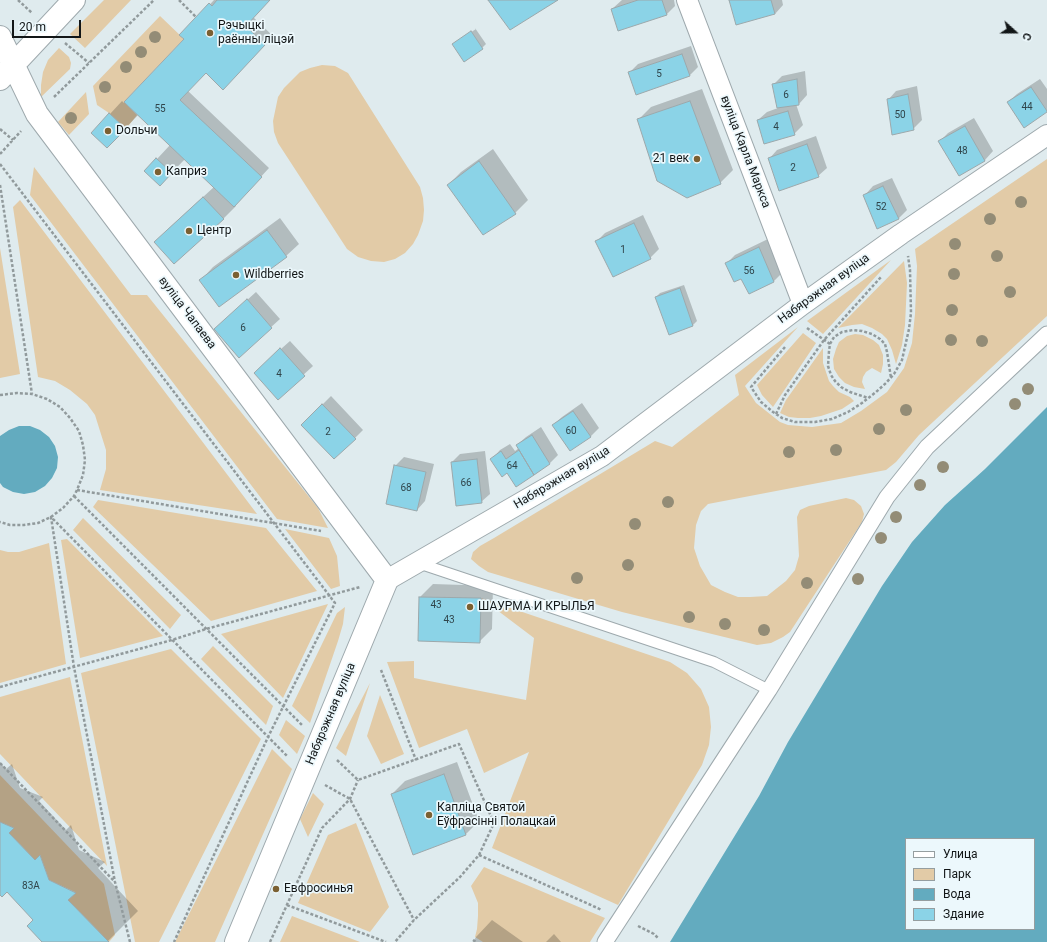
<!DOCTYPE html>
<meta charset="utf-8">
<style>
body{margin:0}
#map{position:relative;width:1047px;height:942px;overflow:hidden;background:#dfebee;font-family:Roboto,sans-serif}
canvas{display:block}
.legend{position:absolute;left:905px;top:838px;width:130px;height:92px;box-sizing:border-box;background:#ecf8fc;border:1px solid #959ea0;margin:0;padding:5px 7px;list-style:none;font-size:12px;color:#121617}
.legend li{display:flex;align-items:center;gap:8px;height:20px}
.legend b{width:20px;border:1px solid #959ea0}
.north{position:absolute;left:995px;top:12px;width:40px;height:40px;-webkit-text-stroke:3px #ecf8fc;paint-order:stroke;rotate:111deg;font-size:11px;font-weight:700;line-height:16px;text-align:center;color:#121617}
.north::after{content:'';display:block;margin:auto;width:14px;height:18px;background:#121617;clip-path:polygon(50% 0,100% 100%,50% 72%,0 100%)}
.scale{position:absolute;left:12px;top:20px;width:69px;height:18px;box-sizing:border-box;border:2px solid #121617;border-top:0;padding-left:5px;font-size:12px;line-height:14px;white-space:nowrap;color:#121617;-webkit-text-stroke:3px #ecf8fc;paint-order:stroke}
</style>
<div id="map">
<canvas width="1047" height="942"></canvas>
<ul class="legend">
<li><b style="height:5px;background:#fff"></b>Улица</li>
<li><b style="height:11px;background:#e2cba7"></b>Парк</li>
<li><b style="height:11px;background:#63abbf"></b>Вода</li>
<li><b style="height:11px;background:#8bd3e7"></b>Здание</li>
</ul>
<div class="north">С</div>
<div class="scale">20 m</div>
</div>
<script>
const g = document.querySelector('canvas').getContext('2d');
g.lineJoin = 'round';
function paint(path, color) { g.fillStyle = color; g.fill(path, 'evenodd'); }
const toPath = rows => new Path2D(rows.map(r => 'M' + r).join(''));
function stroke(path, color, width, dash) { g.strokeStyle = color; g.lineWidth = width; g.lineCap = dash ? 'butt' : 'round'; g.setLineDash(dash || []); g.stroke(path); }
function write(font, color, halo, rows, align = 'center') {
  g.font = font + ' Roboto,sans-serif'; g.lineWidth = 3.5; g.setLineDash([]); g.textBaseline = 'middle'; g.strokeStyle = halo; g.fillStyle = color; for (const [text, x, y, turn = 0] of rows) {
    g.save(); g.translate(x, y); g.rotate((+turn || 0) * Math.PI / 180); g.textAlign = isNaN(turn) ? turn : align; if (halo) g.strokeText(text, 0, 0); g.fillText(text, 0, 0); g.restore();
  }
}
paint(toPath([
 [104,0,131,0,85,48,70,34],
 [160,16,184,39,124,102,137,115,126,129,109,113,97,105,93,86],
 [59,48,69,57,71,63,70,69,41,97,41,85,43,72,48,60],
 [322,65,335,66,348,73,420,187,423,198,424,210,423,221,418,235,413,244,405,253,395,259,384,262,371,261,358,257,347,249,278,143,274,132,273,121,278,97,284,88,300,72,310,68],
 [86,92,89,114,69,135,58,122],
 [1047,159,1047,316,919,435,896,462,886,470,708,504,701,511,696,525,694,548,700,566,711,585,725,592,738,597,750,597,767,596,786,581,795,570,799,556,797,517,800,510,809,506,846,498,854,500,861,506,864,514,862,522,790,632,783,637,771,643,757,645,622,612,488,572,479,566,471,559,473,552,480,546,494,538,655,441,672,447,739,395,735,375,798,327,745,386,756,403,780,422,788,425,812,427,841,423,861,411,887,392,904,368,912,343,915,314,917,266,915,249],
 [34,167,131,295,147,295,318,508,328,528,277,519,30,195],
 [20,200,257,514,100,490,106,469,106,450,100,431,95,415,87,404,70,390,55,381,38,377,13,207],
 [0,248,20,374,0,378],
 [891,260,823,334,807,321],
 [904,261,907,283,905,325,902,345,896,364,892,350,887,339,882,334,872,328,862,324,852,325,838,328],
 [803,333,816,343,773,407,762,395,757,385],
 [855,334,863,335,873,340,879,345,883,355,883,364,881,373,872,368,866,372,863,377,862,382,865,389,854,387,845,383,839,377,834,369,833,359,836,349,839,342,847,336],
 [823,348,823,363,829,381,833,386,839,392,850,397,854,401,842,409,821,416,810,418,798,418,789,417,780,413,786,400],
 [98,500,266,528,317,591,211,621,93,507],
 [83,518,181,615,170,629,73,530],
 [285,529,329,538,337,556,340,586,331,589],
 [67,539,163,636,80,658,61,540],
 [49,543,66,664,0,683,0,550,8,552,19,552],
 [481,598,670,662,687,673,701,689,709,707,711,727,709,745,702,765,618,905,492,848,529,752,484,773,467,729,419,748,387,662,414,661,414,678,526,700,534,638],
 [328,604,283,698,221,634],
 [345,607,343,624,338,641,310,723,292,706,337,613],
 [213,646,273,706,266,725,201,659],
 [171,649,261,739,159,942,135,942,81,673],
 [70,677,107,866,0,754,0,697],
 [370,683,346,756,336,748],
 [380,695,404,754,381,764,367,736],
 [286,720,305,736,297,754,279,735],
 [272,749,292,769,215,942,175,942],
 [0,775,104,884,115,935,109,942,68,900,75,892,49,880,40,855,35,860,9,833,14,828,0,822],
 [313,793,324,804,308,837,300,819],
 [356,823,389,907,370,932,298,903,328,835],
 [484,867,605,918,590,942,483,942,475,937,477,929,478,916,478,903,471,886],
 [292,916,360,942,280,942]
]), '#e2cba7');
paint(toPath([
 [1047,407,1047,942,670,942,759,796,788,742,882,586,912,542,945,505,985,469],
 [906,839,1034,839,1034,929,906,929],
 [19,426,30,426,40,430,49,437,55,446,58,457,57,468,52,478,45,486,35,492,24,494,13,492,3,487,0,483,0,436,9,430]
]), '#63abbf');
paint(toPath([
 [214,0,269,0,253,17,273,36,232,80,206,72,188,91,269,168,235,205,236,206,223,219,168,229,214,187,185,159,160,185,157,159,170,145,138,115,120,134,110,114,122,101,124,103,185,39,181,35],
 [622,0,674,0,675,6,667,14,619,30,612,9],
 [730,0,782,0,783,5,775,14],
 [475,28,486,44,482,48,453,44,456,41,456,42,476,29],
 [691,46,698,67,689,76,629,73,638,64],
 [805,71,807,95,799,104,796,104,803,125,794,134,758,120,767,112,778,108,773,85,782,76],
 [1040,79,1047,89,1047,111,1008,102,1017,94],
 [917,86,922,120,913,129,888,100,896,91],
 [702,89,733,170,720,183,638,120,651,107],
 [974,118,993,151,985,160,959,175,939,142,948,133],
 [816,136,827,168,818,176,769,159,777,150],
 [493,149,528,200,515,213,483,234,448,185,461,172],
 [892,178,907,210,898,219,865,195,873,186],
 [643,215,659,249,650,258,597,241,605,233],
 [280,218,299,244,286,256,201,280,213,267],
 [768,239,782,273,773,282,742,278,726,264,735,255],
 [684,285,697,321,693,325,670,334,656,297,660,293],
 [256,292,280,319,239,356,215,329],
 [290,341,313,366,278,398,264,364],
 [331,396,363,430,355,438,302,425],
 [582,403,599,428,590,437,553,425,562,417],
 [541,427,558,455,549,464,508,472,492,459,500,450,510,444,515,451,519,448,517,445,526,437],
 [485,451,490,494,481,502,452,462,460,454],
 [404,457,434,464,425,501,417,510,395,466],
 [433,584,493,586,492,629,479,642,420,597],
 [0,762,6,769,12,764,20,788,43,797,39,801,66,830,71,825,79,850,105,862,98,868,138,911,107,942,44,942,35,920,7,891,0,893],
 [457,762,479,821,466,834,392,794,405,781],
 [492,920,523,942,473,942,476,937],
 [554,934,561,942,546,942]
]), '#0003');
const building = toPath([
 [217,0,270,0,246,26,265,45,223,90,206,73,180,100,262,177,234,207,124,102,184,39,179,35,209,3,212,6,217,0],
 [488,0,558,0,510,30,488,0],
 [638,0,662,0,667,15,618,31,611,9,638,0],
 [729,0,771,0,775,14,736,25,729,0],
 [471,31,483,49,464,62,452,44,471,31],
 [682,54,690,76,636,95,628,72,682,54],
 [797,79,799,105,777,108,772,84,797,79],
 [1031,87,1047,111,1047,112,1024,128,1007,102,1031,87],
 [908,94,914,130,892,135,887,99,908,94],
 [690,101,721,184,687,198,657,181,637,119,690,101],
 [788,111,795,135,764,144,757,120,788,111],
 [109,113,126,129,107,148,91,133,109,113],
 [965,126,985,161,959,176,938,141,965,126],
 [807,144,819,177,779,191,768,158,807,144],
 [156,158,172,173,160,186,144,171,156,158],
 [479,161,516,214,483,235,447,185,479,161],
 [883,186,899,219,877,229,863,195,883,186],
 [203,197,224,219,174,264,154,242,203,197],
 [634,223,651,259,613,277,595,241,634,223],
 [267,230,287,257,219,307,199,280,267,230],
 [759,247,774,282,749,294,741,279,734,282,725,263,759,247],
 [680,288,693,326,669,335,655,297,680,288],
 [247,299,272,328,239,358,214,329,247,299],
 [280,348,305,376,278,400,254,373,280,348],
 [322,404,356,439,334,459,301,425,322,404],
 [573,411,591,437,570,451,552,425,573,411],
 [532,435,550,464,534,475,516,445,532,435],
 [519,450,534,475,516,487,507,473,502,477,490,459,501,451,506,459,519,450],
 [477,459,482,503,456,506,451,462,477,459],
 [394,465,426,472,417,511,386,504,394,465],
 [419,597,481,598,480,643,418,641,419,597],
 [444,774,466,835,413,855,391,794,444,774],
 [0,822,14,828,9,833,35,860,40,855,49,880,76,893,68,900,109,942,42,942,27,926,33,920,7,892,2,897,0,895,0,822]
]);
paint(building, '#8bd3e7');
stroke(building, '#9ca8ab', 1);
const service = toPath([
 [418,563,714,662,769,690]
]);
const pedestrian = toPath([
 [605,942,769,690,887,497,927,447,1047,334]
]);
const minor = toPath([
 [687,0,803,304],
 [387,580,602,456,803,304,901,234,1047,135]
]);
const tertiary = toPath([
 [0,37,37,114,387,580,236,942],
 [0,79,74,0]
]);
stroke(service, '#9ea9ad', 12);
stroke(pedestrian, '#9ea9ad', 17);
stroke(minor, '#9ea9ad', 22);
stroke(tertiary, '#9ea9ad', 24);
stroke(toPath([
 [18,0,32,13],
 [179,0,196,17],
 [65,43,89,63],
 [54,97,154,0],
 [0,129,13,140],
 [0,154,21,131],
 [0,164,335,603,268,737,174,942],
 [0,185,32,394],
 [807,328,830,344,829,351,828,366,831,375,835,381,841,387,850,392,868,398],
 [830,344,834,337,842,332,853,330,862,331,872,334,880,339,885,344,887,352,891,378],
 [785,347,751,387,761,402,773,412,782,418,795,422,815,422,832,419,848,412,862,403,876,392,886,383,894,374,902,360,909,329,911,313,910,270,908,256],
 [0,395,17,393,32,394,47,399,60,407,70,418,79,431,83,445,85,460,83,475,77,490,74,496,63,508,51,517,38,523,24,525,10,525,0,522],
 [776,414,785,395,824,340,881,277],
 [77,490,321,531],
 [74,496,302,725],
 [381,670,416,760],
 [0,687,172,640,206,629,360,587],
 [337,760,358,780,459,744,494,823,479,855,460,877,414,920,395,942],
 [0,763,114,881],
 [325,785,350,799,414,920],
 [479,855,602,910],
 [287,905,386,942],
 [638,926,654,934,659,939],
 [473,940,476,942],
 [130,942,115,882,74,667,51,517,288,757],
 [270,942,322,828,350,799,358,780]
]), '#919a9c', 2.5, [3, 2]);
stroke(service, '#fff', 10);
stroke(pedestrian, '#fff', 15);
stroke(minor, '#fff', 20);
stroke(tertiary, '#fff', 22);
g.fillStyle = '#938c76';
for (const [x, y] of [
 [155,37],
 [141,52],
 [126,67],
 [105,87],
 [71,118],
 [1021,202],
 [990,219],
 [955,244],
 [997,256],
 [954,274],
 [1010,292],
 [952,310],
 [951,340],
 [982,341],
 [1028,389],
 [1015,404],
 [906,410],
 [879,429],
 [836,450],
 [789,452],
 [943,467],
 [920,485],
 [668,502],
 [896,517],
 [635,524],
 [881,538],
 [628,565],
 [577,578],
 [858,579],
 [807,583],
 [689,617],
 [725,624],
 [764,630]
]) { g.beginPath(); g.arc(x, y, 6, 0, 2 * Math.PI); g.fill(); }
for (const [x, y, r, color] of [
 [210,33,4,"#7b6032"],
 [108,131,4,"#7b6032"],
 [697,159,4,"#7b6032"],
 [158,172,4,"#7b6032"],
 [189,231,4,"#7b6032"],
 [236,275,4,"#7b6032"],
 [470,607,4,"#7b6032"],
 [429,815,4,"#7b6032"],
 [276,889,4,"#7b6032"]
]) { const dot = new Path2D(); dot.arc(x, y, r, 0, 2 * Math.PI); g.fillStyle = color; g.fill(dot); stroke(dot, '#ecf8fc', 1.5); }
write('10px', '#30454b', null, [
 ["5",659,74],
 ["6",786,95],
 ["44",1027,107],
 ["55",160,109],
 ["50",900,115],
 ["4",776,127],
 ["48",962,151],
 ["2",793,168],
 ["52",881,207],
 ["1",623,250],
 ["56",749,271],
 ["6",243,328],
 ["4",279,374],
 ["60",571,431],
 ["2",328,432],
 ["64",512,466],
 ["66",466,483],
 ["68",406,488],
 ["43",436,605],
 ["43",449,620],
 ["83А",31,886]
]);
write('12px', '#121617', '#ecf8fc', [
 ["Рэчыцкі",218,26],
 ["раённы ліцэй",218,40],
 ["Doльчи",116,131],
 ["21 век",689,159,"right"],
 ["Каприз",166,172],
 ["Центр",197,231],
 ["Wildberries",244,275],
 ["ШАУРМА И КРЫЛЬЯ",478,607],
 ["Капліца Святой",437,808],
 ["Еўфрасінні Полацкай",437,822],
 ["Евфросинья",284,889]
], 'left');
write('12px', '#121617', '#ecf8fc', [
 ["вуліца Карла Маркса",745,152,69],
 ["Набярэжная вуліца",824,289,-36],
 ["вуліца Чапаева",187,313,53],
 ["Набярэжная вуліца",562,478,-31],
 ["Набярэжная вуліца",331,714,-67]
]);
</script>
